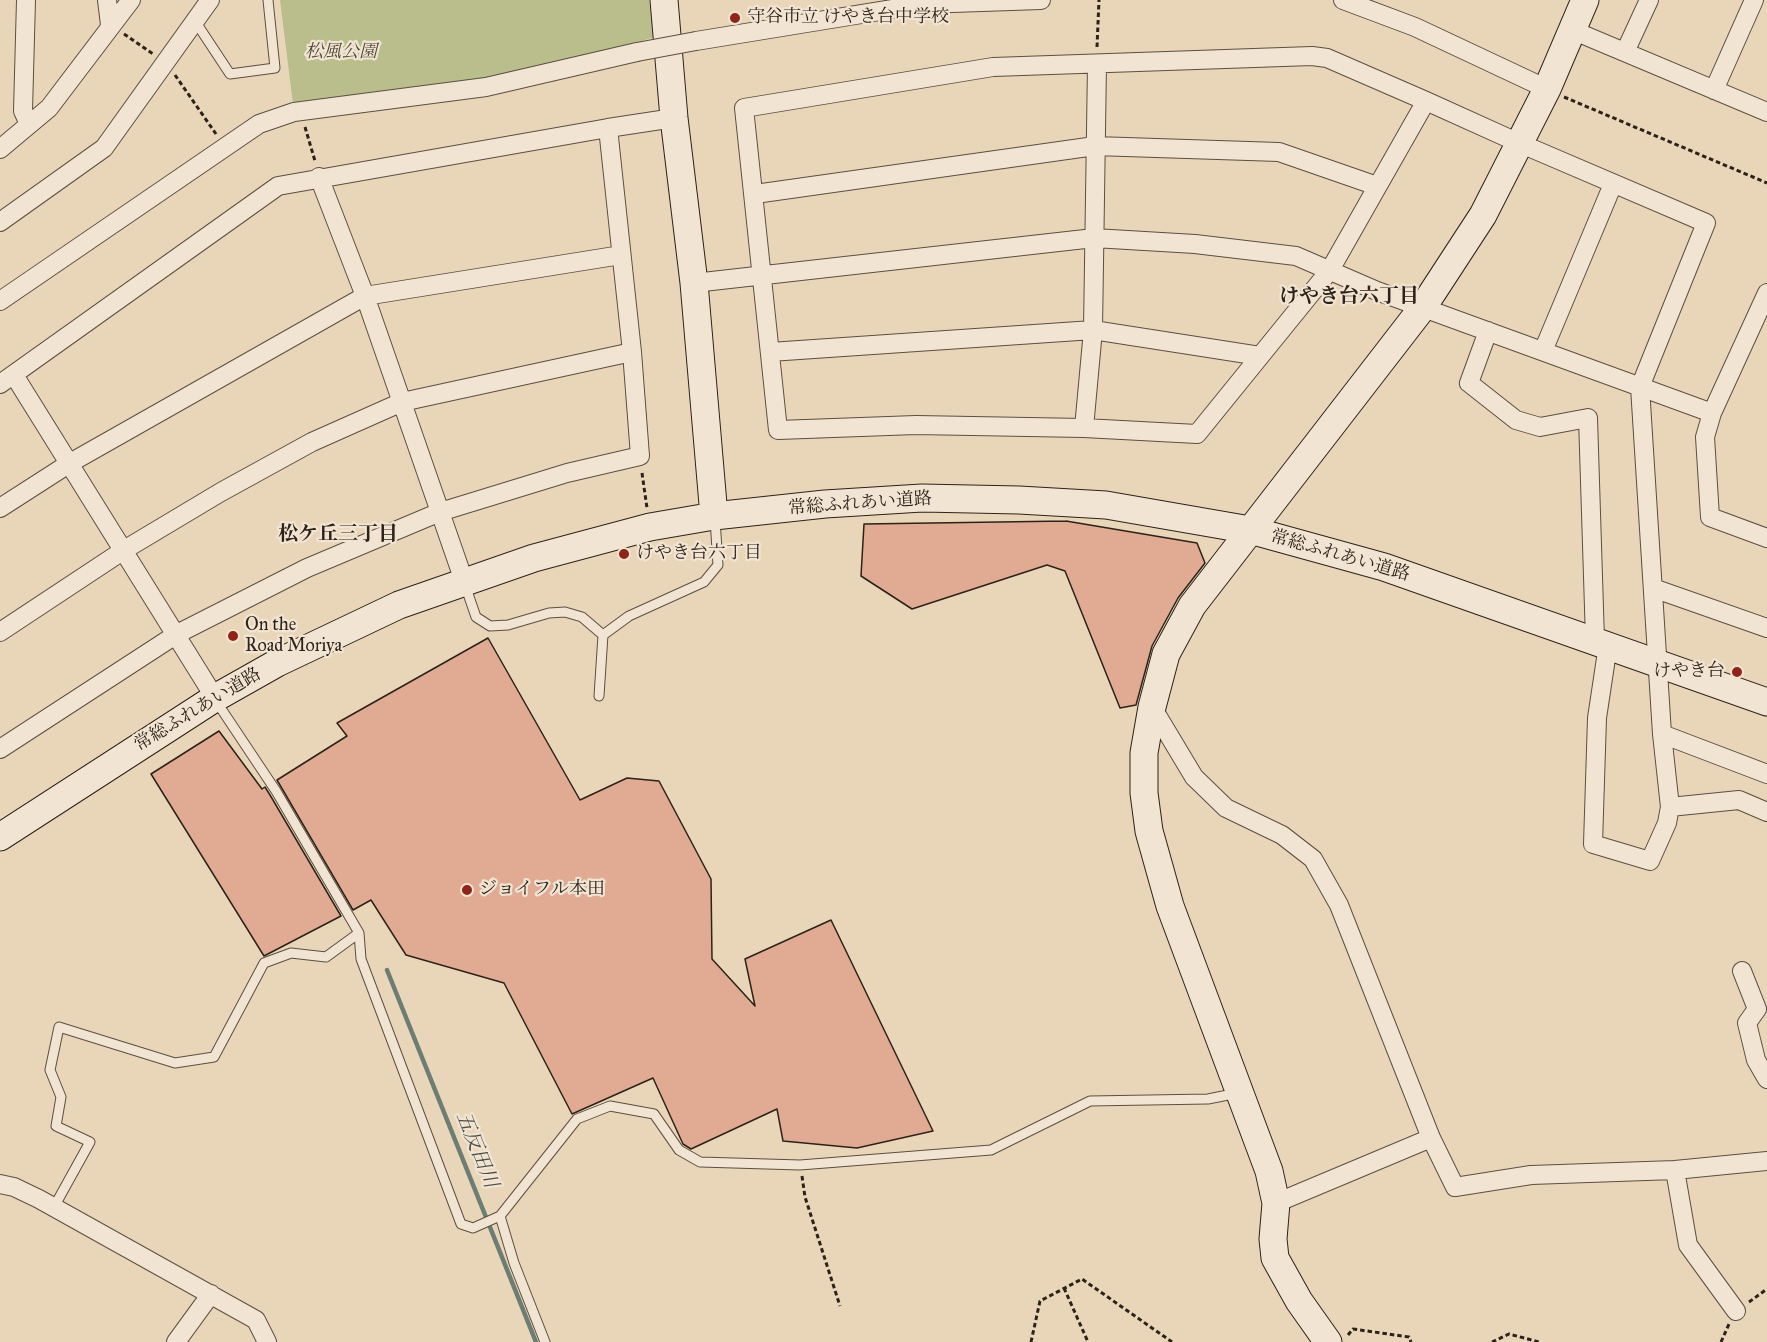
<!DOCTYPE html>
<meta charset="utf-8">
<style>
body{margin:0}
canvas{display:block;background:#e9d6b9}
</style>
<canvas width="1767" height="1342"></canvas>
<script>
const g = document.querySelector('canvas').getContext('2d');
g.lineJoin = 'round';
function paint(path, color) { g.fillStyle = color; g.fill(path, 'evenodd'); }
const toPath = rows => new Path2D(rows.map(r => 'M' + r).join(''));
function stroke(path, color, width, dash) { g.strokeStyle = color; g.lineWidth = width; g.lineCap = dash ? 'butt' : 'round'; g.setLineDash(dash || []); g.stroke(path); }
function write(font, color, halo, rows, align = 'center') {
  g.font = font + ' "IM FELL Great Primer","Noto Serif JP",serif'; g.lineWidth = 4.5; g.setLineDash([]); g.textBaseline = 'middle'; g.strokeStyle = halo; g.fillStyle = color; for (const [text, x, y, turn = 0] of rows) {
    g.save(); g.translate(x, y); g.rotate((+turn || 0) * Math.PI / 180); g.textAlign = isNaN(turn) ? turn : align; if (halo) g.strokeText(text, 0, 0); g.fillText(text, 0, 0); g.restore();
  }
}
paint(toPath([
 [280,0,649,0,655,37,486,87,294,112]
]), '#babd8c');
stroke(toPath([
 [387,970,536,1342]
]), '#6c7d74', 4.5);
const building = toPath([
 [1066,521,1197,543,1205,563,1178,598,1152,646,1136,705,1120,708,1065,571,1047,565,912,609,861,576,864,524,1066,521],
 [488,638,580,800,627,778,659,781,711,879,712,959,755,1006,745,959,831,920,933,1131,857,1148,783,1141,777,1109,691,1149,683,1144,653,1078,572,1114,504,983,406,955,371,900,353,910,277,780,347,736,337,723,488,638],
 [219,731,262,789,265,787,270,795,341,916,264,956,151,774,219,731]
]);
paint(building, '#e0ab92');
stroke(building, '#2c2219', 1.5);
const lane = toPath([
 [195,21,230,74,275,68,268,0],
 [465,585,476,617,490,626,508,625,549,613,565,612,582,617,603,635],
 [599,696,603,635,629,616,704,582,718,565,715,519],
 [216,701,276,791,359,933,361,959,461,1224,473,1228,500,1216,514,1263,545,1342],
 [54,1207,90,1142,56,1126,61,1097,50,1070,59,1027,175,1063,214,1057,264,963,291,953,326,957,359,933],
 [500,1216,577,1119,610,1106,654,1114,679,1150,700,1162,800,1165,991,1150,1090,1101,1208,1099,1238,1093]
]);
const street = toPath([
 [26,0,23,111,29,124],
 [107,0,110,25],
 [1343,0,1415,27,1547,89],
 [1572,30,1767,112],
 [696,41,923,4,1041,0],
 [1625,52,1649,0],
 [1714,90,1754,0],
 [1426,101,1330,270,1197,434,1084,428,916,425,778,430,744,108,993,67,1312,56,1327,58,1426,101,1519,143,1706,223,1640,387,1662,734,1670,807,1739,800,1767,812],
 [0,149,49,108,131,0],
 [319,177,365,296,464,581],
 [755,194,1095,146,1279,152,1377,186],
 [0,222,104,148,210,0],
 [694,283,1094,238,1195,244,1296,256,1377,291,1712,413],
 [1767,293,1712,413,1705,437,1710,517,1767,538],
 [0,301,259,124,294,112,486,87,637,52],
 [1488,331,1469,383,1516,420,1540,427,1588,418,1595,640],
 [1543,351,1613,184],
 [770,352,1093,330,1260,356],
 [14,375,215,698],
 [0,384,278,186,608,128],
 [1084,428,1093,330,1097,64],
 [0,508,70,463,365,296,621,255],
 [1653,588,1767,628],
 [0,632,124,550,221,492,312,442,402,402,632,352],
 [1608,645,1597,718,1593,844,1650,861,1667,823,1670,807],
 [1152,707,1194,777,1226,808,1282,835,1313,859,1339,905,1431,1138,1455,1187,1531,1175,1675,1170,1688,1245,1736,1311],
 [1662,734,1767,774],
 [0,749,177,634,307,568,440,512,567,473,640,456,632,352,608,128,674,118],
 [1742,971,1757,1009,1747,1023,1756,1060,1767,1079],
 [1675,1170,1767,1161],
 [0,1184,14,1187,39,1199,256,1320,267,1342],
 [1276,1203,1431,1138],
 [176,1342,211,1294]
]);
const secondary = toPath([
 [664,0,674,118,694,283,714,516],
 [0,837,215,698,277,663,399,605,534,558,650,527,714,516,825,504,922,498,1019,500,1106,505,1250,530,1384,567,1767,702],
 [1328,1342,1299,1301,1275,1258,1273,1239,1276,1203,1269,1171,1170,906,1149,831,1144,793,1144,753,1152,707,1166,654,1192,606,1423,307,1483,215,1547,89,1585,0]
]);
stroke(lane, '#5b4f41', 11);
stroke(street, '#5b4f41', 20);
stroke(secondary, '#2c2219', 29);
stroke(toPath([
 [124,34,153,54],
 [1097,47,1099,0],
 [175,75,216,134],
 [1564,97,1767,183],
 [305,127,315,161],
 [642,473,647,508],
 [802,1176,805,1197,840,1306],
 [1064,1288,1088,1342],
 [1749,1302,1767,1289],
 [1348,1335,1353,1329,1409,1337,1411,1342],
 [1031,1342,1040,1301,1082,1279,1172,1342],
 [1492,1342,1509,1334,1539,1342],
 [1721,1342,1729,1324]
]), '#2c2219', 3, [4.5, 3]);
stroke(lane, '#f1e4d2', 9);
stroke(street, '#f1e4d2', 18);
stroke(secondary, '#f1e4d2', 27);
const streetBridge = toPath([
 [637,52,696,41]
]);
stroke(streetBridge, '#5b4f41', 20, []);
stroke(streetBridge, '#f1e4d2', 18);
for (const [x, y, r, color] of [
 [735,18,6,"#8f2418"],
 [624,554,6,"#8f2418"],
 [233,636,6,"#8f2418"],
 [1737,672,6,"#8f2418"],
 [467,890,6,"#8f2418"]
]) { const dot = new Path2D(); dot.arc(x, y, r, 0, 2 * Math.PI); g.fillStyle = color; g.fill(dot); stroke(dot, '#f1e4d2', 2); }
write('18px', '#2c2219', '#f1e4d2', [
 ["守谷市立 けやき台中学校",747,18],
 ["けやき台六丁目",636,554],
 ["On the",245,626],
 ["Road Moriya",245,647],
 ["けやき台",1725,672,"right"],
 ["ジョイフル本田",479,890]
], 'left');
write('italic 18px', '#504936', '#f1e4d2', [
 ["松風公園",341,53]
]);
write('18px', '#2c2219', '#f1e4d2', [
 ["常総ふれあい道路",860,504,-4],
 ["常総ふれあい道路",1340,556,16],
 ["常総ふれあい道路",198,710,-31]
]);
write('bold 20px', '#2c2219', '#f1e4d2', [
 ["けやき台六丁目",1349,297],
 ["松ケ丘三丁目",338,535]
]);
write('italic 20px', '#4c4f46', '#f1e4d2', [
 ["五反田川",476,1150,68]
]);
</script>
